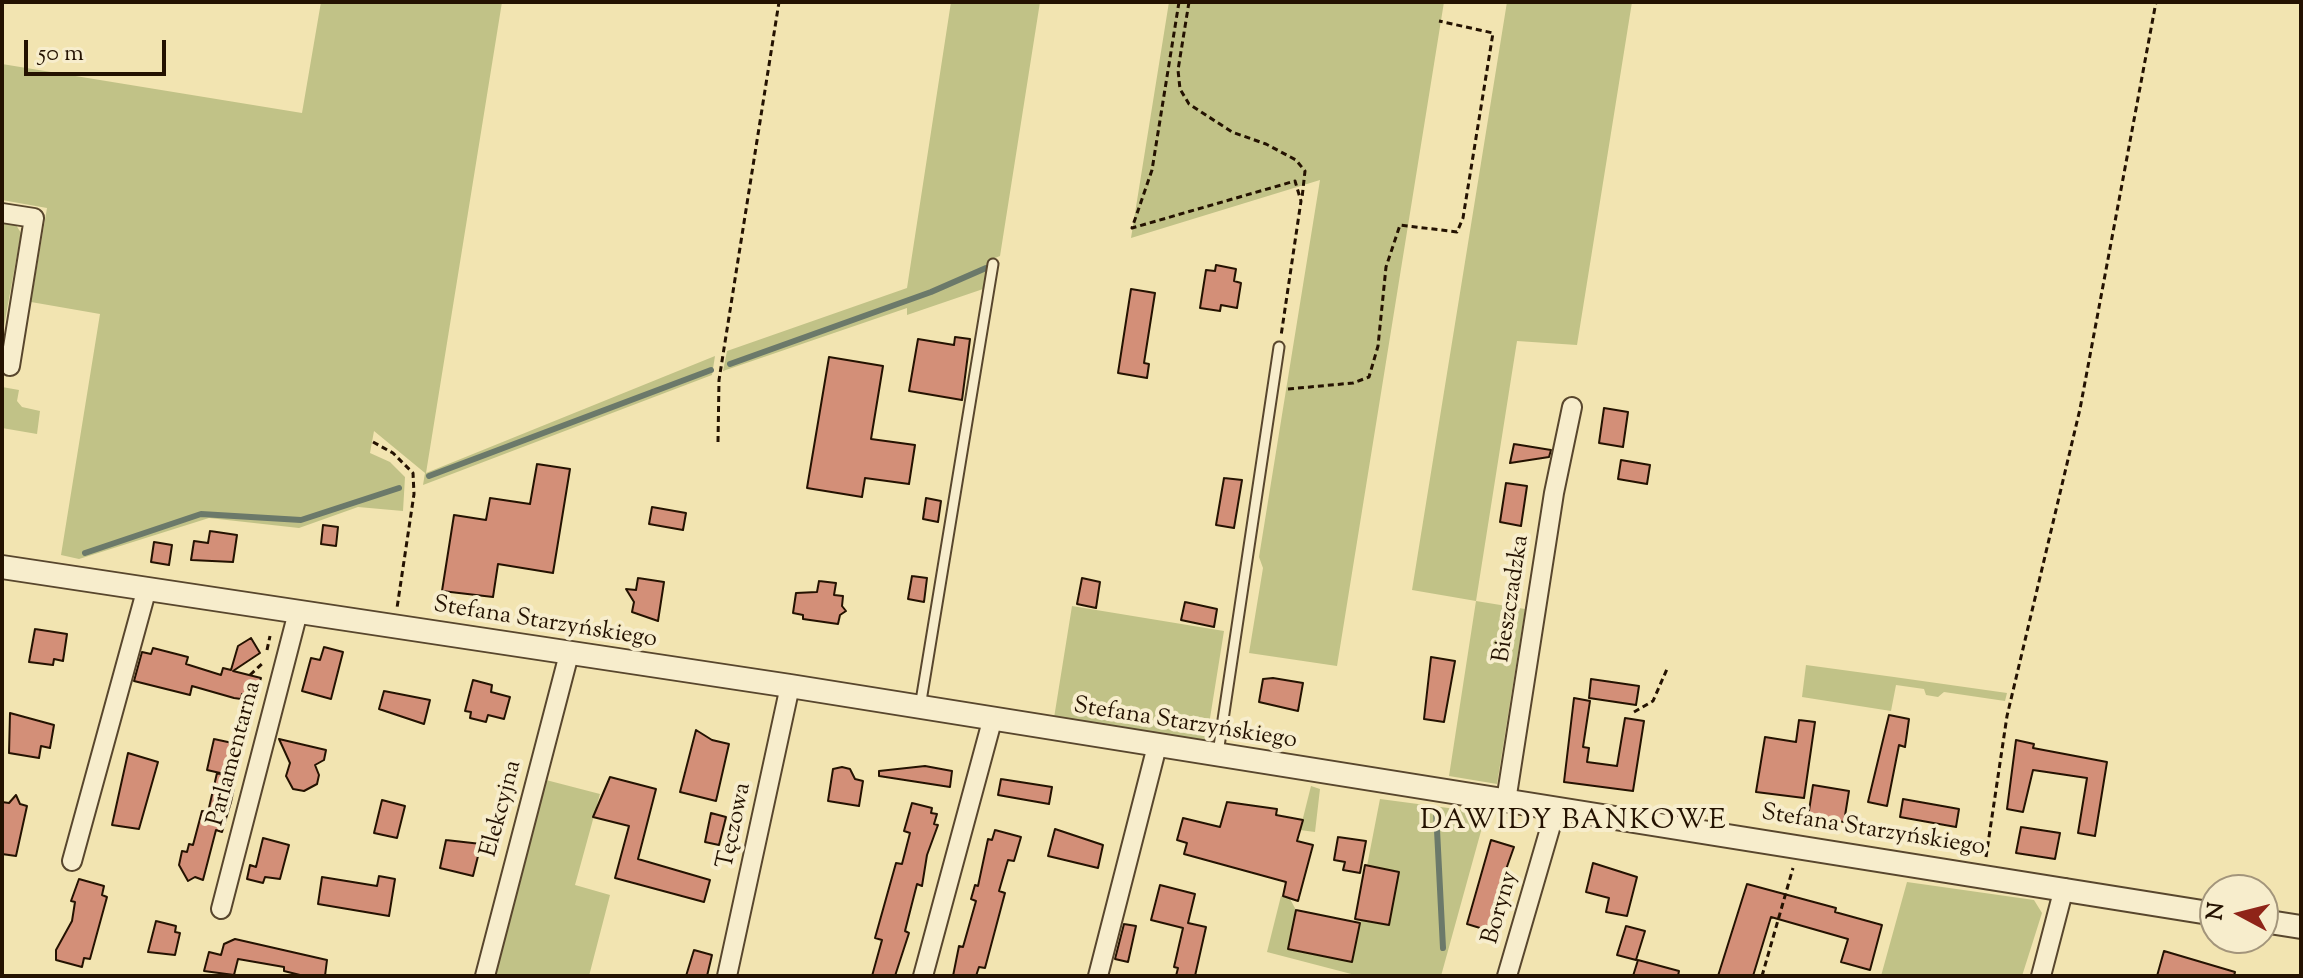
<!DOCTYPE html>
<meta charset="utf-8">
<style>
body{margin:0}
#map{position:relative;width:2303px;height:978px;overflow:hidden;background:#f2e4b1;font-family:"Sorts Mill Goudy",serif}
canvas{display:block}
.frame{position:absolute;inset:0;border:4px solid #241201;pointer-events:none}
.north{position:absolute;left:2199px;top:874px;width:80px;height:80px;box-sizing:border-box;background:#f7edcc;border:2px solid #a3957b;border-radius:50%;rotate:277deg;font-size:22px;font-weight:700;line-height:32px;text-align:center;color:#241201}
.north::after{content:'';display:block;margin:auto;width:28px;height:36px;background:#8f2418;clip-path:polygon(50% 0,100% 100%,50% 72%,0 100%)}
.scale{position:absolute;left:24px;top:40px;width:142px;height:36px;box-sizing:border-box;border:4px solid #241201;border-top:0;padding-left:10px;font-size:24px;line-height:28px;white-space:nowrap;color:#241201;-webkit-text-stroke:6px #f7edcc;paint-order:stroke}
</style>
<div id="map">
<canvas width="2303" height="978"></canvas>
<div class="frame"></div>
<div class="north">N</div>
<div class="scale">50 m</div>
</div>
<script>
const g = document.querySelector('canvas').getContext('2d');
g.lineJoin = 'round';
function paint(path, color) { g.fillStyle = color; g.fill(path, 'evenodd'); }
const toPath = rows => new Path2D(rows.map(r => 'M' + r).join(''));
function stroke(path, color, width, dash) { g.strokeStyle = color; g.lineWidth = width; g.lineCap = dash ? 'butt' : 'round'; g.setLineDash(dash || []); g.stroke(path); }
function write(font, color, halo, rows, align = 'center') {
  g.font = font + ' "Sorts Mill Goudy",serif'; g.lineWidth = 8; g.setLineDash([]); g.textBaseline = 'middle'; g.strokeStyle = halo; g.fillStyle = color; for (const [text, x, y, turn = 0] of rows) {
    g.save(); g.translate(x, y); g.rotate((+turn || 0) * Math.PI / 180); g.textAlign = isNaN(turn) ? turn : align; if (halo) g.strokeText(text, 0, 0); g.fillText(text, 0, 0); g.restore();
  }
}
paint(toPath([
 [321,2,502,2,426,473,715,356,712,375,423,485,425,473,374,431,370,453,390,462,405,477,403,511,358,507,299,528,209,518,79,559,61,555,100,314,31,302,47,208,2,200,2,64,302,113],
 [951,2,1040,2,1000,256,990,260,986,288,907,315,907,308,723,371,727,351,907,288],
 [1169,2,1444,2,1337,666,1249,653,1263,568,1259,557,1320,180,1131,238],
 [1507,2,1632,2,1577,345,1517,341,1476,601,1525,609,1497,784,1449,776,1476,601,1412,590],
 [2,223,16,225,21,233,4,326],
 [2,387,19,390,17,401,22,407,40,411,37,434,2,428],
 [1072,606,1224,631,1206,743,1054,718],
 [1806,665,1894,677,2007,693,2005,701,1944,692,1938,697,1926,695,1924,689,1896,685,1891,711,1802,697],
 [546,780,600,794,575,885,610,895,589,976,492,976],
 [1311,786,1320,789,1315,832,1300,830],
 [1380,799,1486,813,1441,976,1359,976,1267,952,1281,896,1290,899,1296,910,1288,949,1351,962,1361,920,1389,925,1399,872,1367,866],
 [1907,882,2034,900,2042,913,2022,976,1881,976]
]), '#c1c287');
stroke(toPath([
 [730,364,931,292,986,268],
 [429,476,711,370],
 [85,553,201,514,301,520,399,488],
 [1436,810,1443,948]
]), '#6b796a', 6);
const building = toPath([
 [1216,265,1236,269,1234,281,1241,283,1237,308,1221,305,1220,311,1200,308,1206,270,1215,271,1216,265],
 [1131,289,1155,293,1144,363,1149,364,1147,378,1118,373,1131,289],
 [955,337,970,339,962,400,909,391,918,339,954,345,955,337],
 [829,357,883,366,871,439,915,445,909,484,865,478,862,497,807,488,829,357],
 [1604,408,1628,412,1623,447,1599,443,1604,408],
 [1514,444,1551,450,1549,457,1510,463,1514,444],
 [1621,460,1650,465,1647,484,1618,479,1621,460],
 [537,464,570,469,553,573,498,564,493,597,442,591,454,515,486,520,490,498,530,504,537,464],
 [1224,478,1242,480,1234,528,1216,525,1224,478],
 [1506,483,1527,486,1521,526,1500,522,1506,483],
 [926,498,941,501,938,522,923,519,926,498],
 [652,507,686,513,683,530,649,524,652,507],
 [323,525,338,527,336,546,321,544,323,525],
 [210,531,237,535,233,562,191,560,194,541,208,543,210,531],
 [154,542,172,545,169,565,151,562,154,542],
 [912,576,927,578,924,602,908,599,912,576],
 [638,578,664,582,658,621,632,612,634,602,626,589,636,590,638,578],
 [1082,578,1100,582,1096,608,1077,604,1082,578],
 [819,581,836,583,834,595,843,596,842,606,846,611,840,615,838,624,803,619,803,615,793,613,796,593,817,592,819,581],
 [1185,602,1217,609,1214,627,1181,620,1185,602],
 [35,629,67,634,63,661,54,659,53,665,29,662,35,629],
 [251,638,260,653,233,671,261,678,255,698,242,694,241,699,234,698,192,686,190,695,134,681,142,652,151,654,153,648,188,657,186,664,221,675,223,668,231,670,238,646,251,638],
 [324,647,343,652,331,699,302,691,311,658,320,660,324,647],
 [1431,657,1455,661,1444,722,1424,719,1431,657],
 [1273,678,1303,683,1298,711,1259,702,1263,679,1273,678],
 [1591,679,1639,686,1636,705,1589,698,1591,679],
 [473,680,492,685,491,692,510,697,504,719,488,715,486,722,470,718,471,712,465,711,473,680],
 [384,691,430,700,424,724,379,709,384,691],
 [1574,698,1590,701,1583,747,1589,748,1587,762,1617,766,1625,718,1644,721,1633,791,1564,782,1574,698],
 [10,713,54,725,50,748,41,746,39,758,9,753,10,713],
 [1889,715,1909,719,1905,747,1899,745,1887,806,1868,802,1889,715],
 [1799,720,1815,722,1804,798,1756,792,1765,737,1796,742,1799,720],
 [696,730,712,740,729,744,716,801,680,792,696,730],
 [214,739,237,744,229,775,207,770,214,739],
 [279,739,326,750,324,760,315,765,319,775,317,784,304,791,293,789,286,776,290,763,279,739],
 [2016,740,2034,744,2033,748,2107,762,2095,836,2078,833,2087,778,2033,770,2023,812,2007,809,2016,740],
 [128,753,158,762,139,829,112,825,128,753],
 [925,766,952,771,950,787,879,776,879,771,925,766],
 [842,767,850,769,855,779,863,781,859,806,828,801,833,769,842,767],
 [217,773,236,778,231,802,222,832,216,830,203,880,195,877,188,881,179,865,182,851,187,852,189,844,193,845,202,811,208,812,217,773],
 [610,777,656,789,638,859,710,880,704,902,615,878,629,826,593,817,610,777],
 [1001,779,1052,787,1049,804,998,795,1001,779],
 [1813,785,1849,791,1844,822,1808,817,1813,785],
 [16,795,20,804,27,806,16,856,2,854,2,802,9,803,16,795],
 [1903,799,1959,809,1956,827,1900,817,1903,799],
 [382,800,405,806,397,838,374,833,382,800],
 [1227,802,1277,809,1276,815,1303,820,1297,841,1313,845,1298,901,1283,896,1286,882,1184,854,1187,843,1177,840,1183,818,1220,827,1227,802],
 [912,803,932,808,931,813,937,814,934,824,938,825,927,855,922,886,917,884,905,931,909,933,895,976,872,976,882,940,875,938,896,863,902,864,910,833,904,831,912,803],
 [711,813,726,817,719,845,705,842,711,813],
 [2021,827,2060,833,2055,859,2016,853,2021,827],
 [1055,829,1103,845,1098,868,1048,856,1055,829],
 [995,830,1021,837,1014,861,1008,860,999,891,1005,893,985,968,979,967,976,976,953,976,959,946,963,947,976,901,971,899,975,885,978,886,988,839,992,840,995,830],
 [1338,837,1366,841,1360,873,1343,870,1345,862,1334,860,1338,837],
 [263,838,289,845,280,879,265,877,263,883,247,879,250,865,256,867,263,838],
 [446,840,481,844,473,876,440,868,446,840],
 [1491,840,1514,847,1493,906,1497,908,1490,931,1467,924,1491,840],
 [1593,863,1637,877,1627,916,1606,912,1609,898,1586,892,1593,863],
 [1365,865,1399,872,1389,925,1355,919,1365,865],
 [379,876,395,879,389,916,318,904,322,877,377,886,379,876],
 [79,879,104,886,102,895,107,897,90,959,84,958,82,967,56,960,56,950,72,921,75,902,71,901,79,879],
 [1747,884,1836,908,1835,912,1882,925,1870,970,1841,962,1848,939,1771,917,1753,976,1718,976,1747,884],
 [1160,885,1195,894,1188,923,1206,927,1195,976,1176,976,1178,968,1174,967,1183,928,1151,920,1160,885],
 [1296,910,1360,923,1352,962,1288,949,1296,910],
 [156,921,176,926,175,932,180,933,175,955,148,952,156,921],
 [1124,924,1136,926,1128,962,1115,959,1124,924],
 [1626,926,1645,931,1636,960,1617,955,1626,926],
 [235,939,327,960,325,976,304,976,284,971,284,967,238,959,234,975,204,971,209,952,221,955,224,944,235,939],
 [694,950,712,955,707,976,686,976,694,950],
 [2164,951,2235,972,2234,976,2157,976,2164,951],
 [1638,960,1679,971,1678,976,1633,976,1638,960]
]);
paint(building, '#d38f78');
stroke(building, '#241201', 2);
const service = toPath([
 [920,707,993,264],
 [1218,753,1279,347]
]);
const minor = toPath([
 [2,213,34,218,10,366],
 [1506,801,1554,493,1572,407],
 [72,861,147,588],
 [221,909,298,612],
 [485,976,569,654],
 [727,976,790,686],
 [923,976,992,721],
 [1098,976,1157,746],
 [1507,976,1556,808],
 [2041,976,2064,888]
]);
const tertiary = toPath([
 [2,567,790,686,2215,914],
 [2263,921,2301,927]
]);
stroke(service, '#58462d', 13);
stroke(minor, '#58462d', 22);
stroke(tertiary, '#58462d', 26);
stroke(toPath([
 [1179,2,1152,170,1132,228,1295,181,1301,201,1281,336],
 [1189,2,1178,70,1180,89,1189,104,1232,132,1266,144,1296,160,1305,171,1302,198],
 [1288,389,1353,383,1369,377,1378,346,1386,267,1400,225,1457,232,1463,218,1493,33,1439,21],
 [373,442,393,453,413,473,414,494,397,608],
 [718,442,719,380,779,2],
 [267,650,270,636],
 [250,675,264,662],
 [1634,712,1653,701,1667,669],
 [1986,857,2007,716,2080,409,2156,2],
 [1762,976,1793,868]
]), '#241201', 3, [6, 4]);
stroke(service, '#f7edcc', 9);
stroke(minor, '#f7edcc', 18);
stroke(tertiary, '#f7edcc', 22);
write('24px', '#241201', '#f7edcc', [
 ["Bieszczadzka",1513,599,-81],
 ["Stefana Starzyńskiego",545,624,9],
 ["Stefana Starzyńskiego",1185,725,9],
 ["Parlamentarna",236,754,-75],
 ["Elekcyjna",503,809,-75],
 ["Tęczowa",736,826,-78],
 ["Stefana Starzyńskiego",1873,832,9],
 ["Boryny",1502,908,-74]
]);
g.letterSpacing = '2px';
write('28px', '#241201', '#f7edcc', [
 ["DAWIDY BANKOWE",1574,823]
]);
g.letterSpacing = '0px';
</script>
